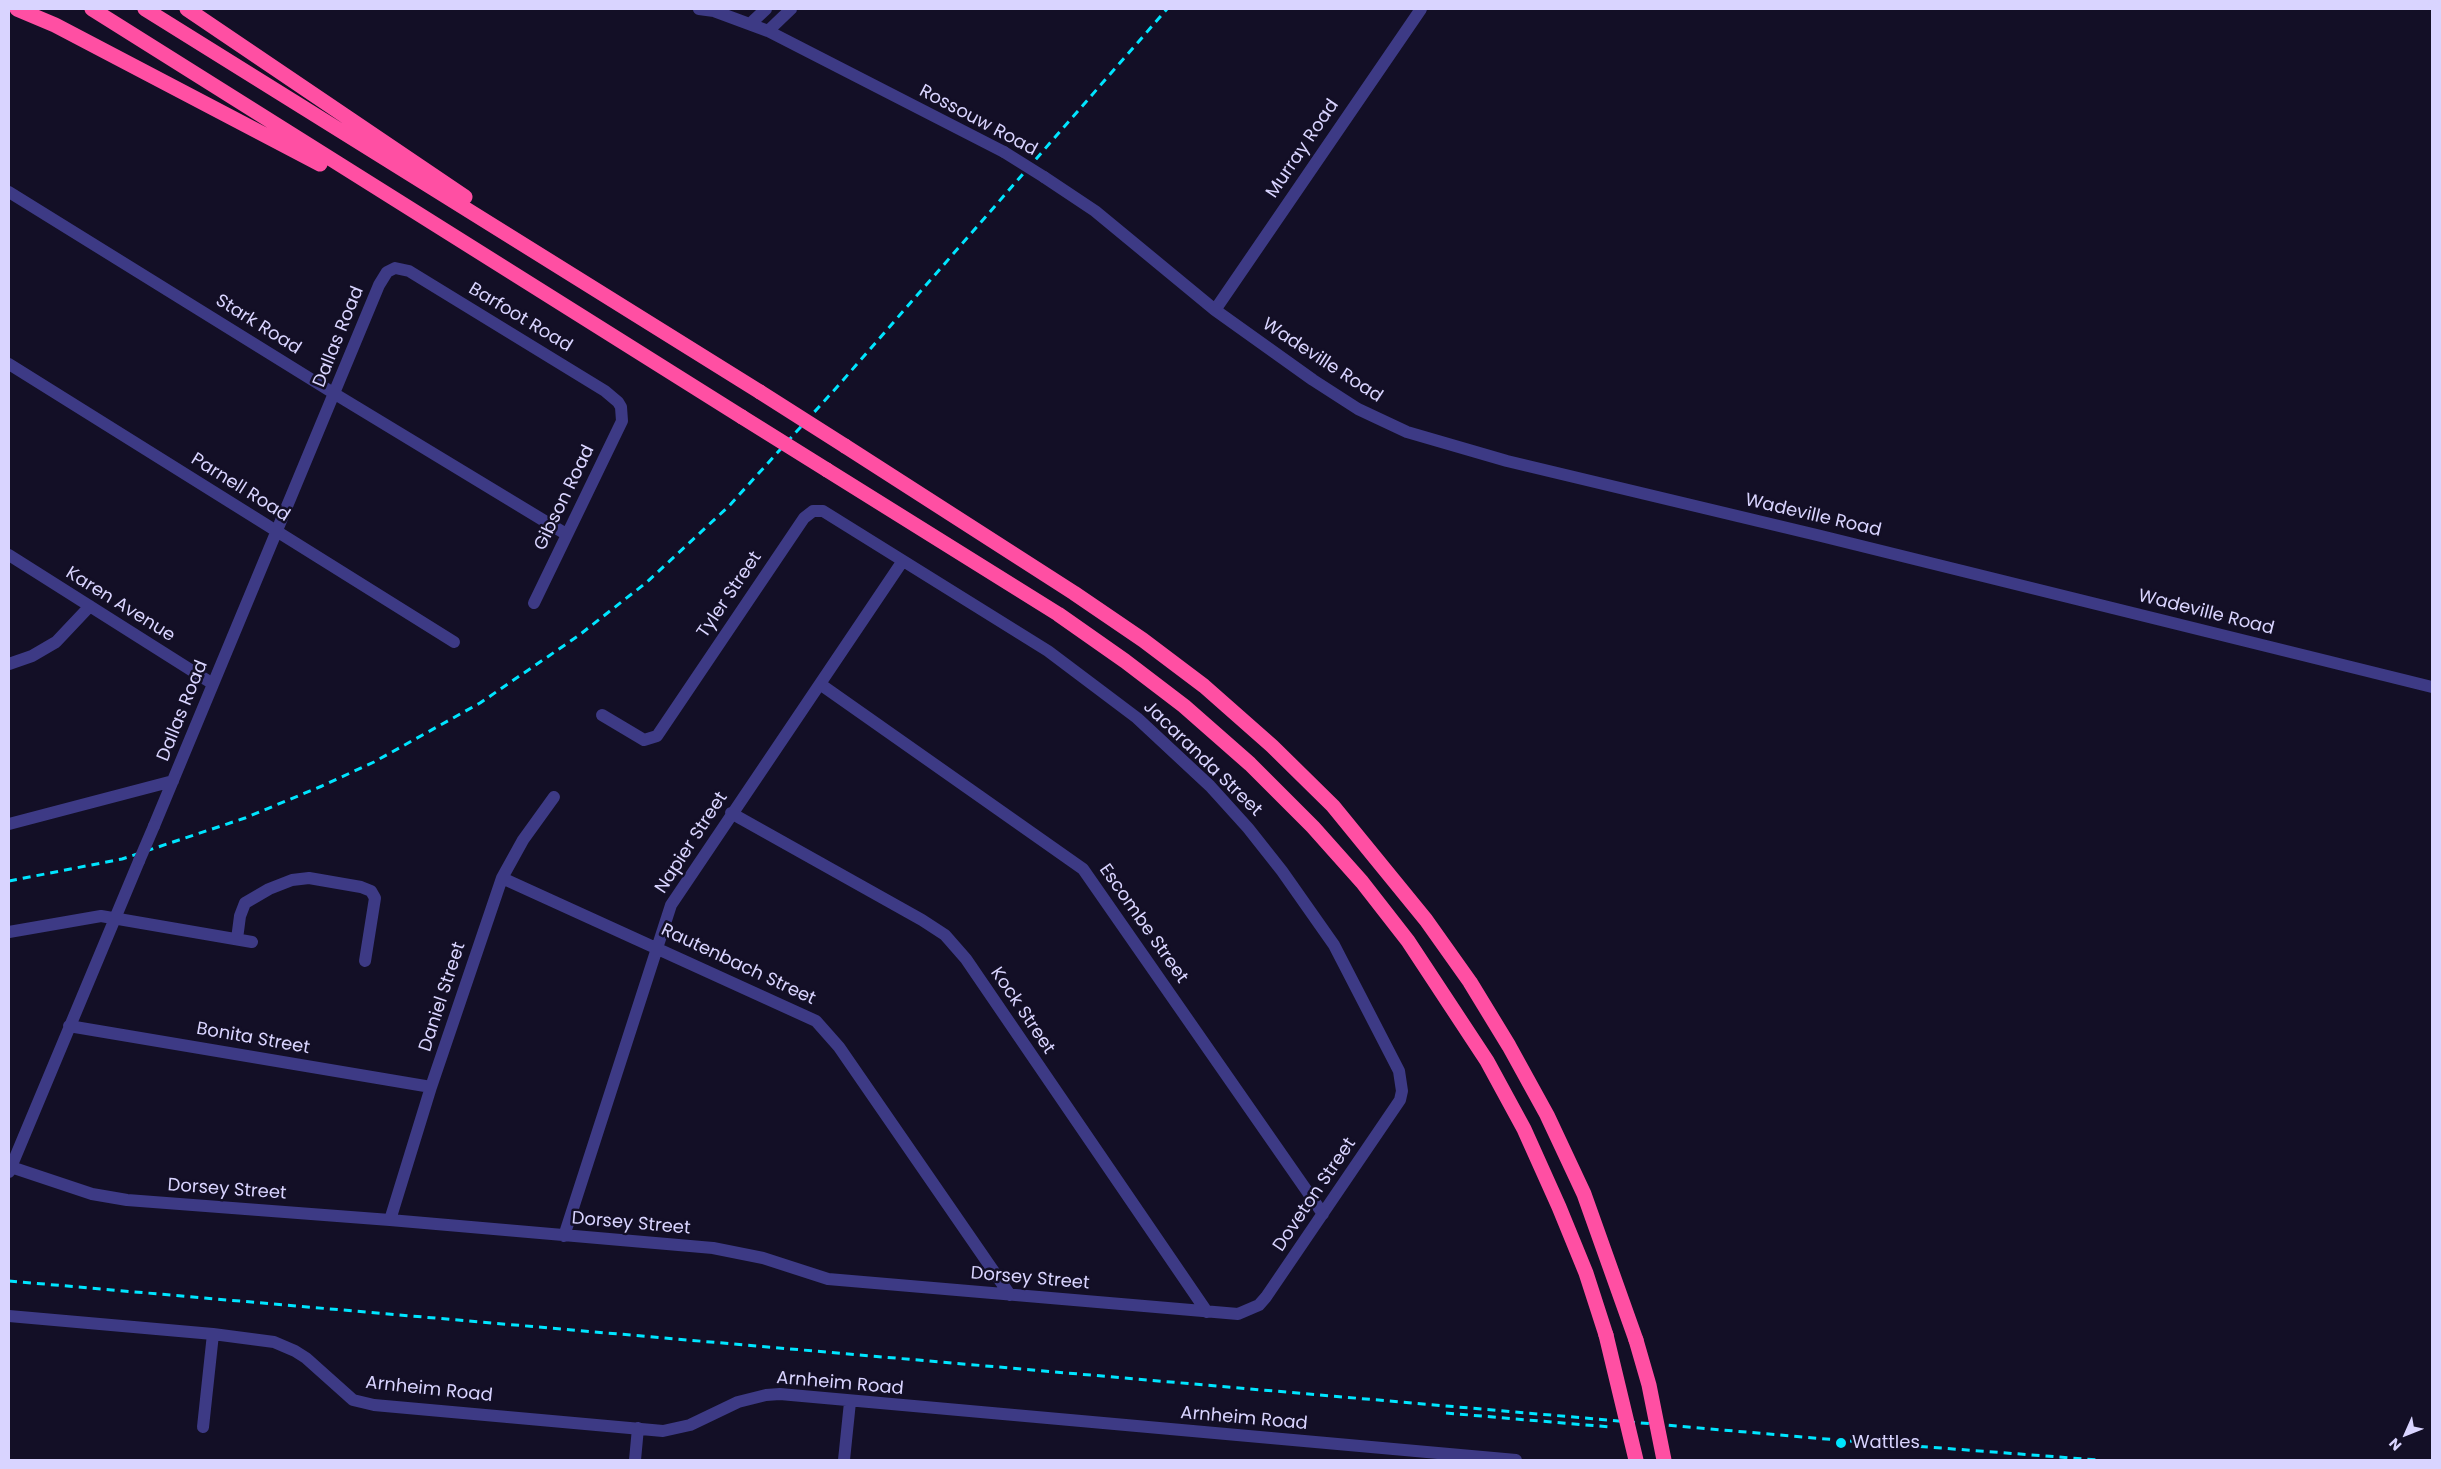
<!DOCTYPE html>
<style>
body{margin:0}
#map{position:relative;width:2441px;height:1469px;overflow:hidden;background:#130f26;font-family:Poppins,sans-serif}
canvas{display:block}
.frame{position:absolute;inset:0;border:10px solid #d9d4ff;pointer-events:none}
.north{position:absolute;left:2381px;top:1409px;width:50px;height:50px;-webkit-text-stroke:4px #130f26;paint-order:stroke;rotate:226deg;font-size:14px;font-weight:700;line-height:20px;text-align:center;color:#d9d4ff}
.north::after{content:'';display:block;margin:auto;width:18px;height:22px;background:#d9d4ff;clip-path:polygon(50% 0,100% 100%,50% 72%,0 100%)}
</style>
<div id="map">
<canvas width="2441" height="1469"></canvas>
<div class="frame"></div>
<div class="north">N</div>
</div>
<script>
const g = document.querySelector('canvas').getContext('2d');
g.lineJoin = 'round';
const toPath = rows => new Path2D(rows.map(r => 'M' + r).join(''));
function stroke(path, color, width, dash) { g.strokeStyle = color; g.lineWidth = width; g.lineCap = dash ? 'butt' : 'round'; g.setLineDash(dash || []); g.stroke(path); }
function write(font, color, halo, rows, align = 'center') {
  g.font = font + ' Poppins,sans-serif'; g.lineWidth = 5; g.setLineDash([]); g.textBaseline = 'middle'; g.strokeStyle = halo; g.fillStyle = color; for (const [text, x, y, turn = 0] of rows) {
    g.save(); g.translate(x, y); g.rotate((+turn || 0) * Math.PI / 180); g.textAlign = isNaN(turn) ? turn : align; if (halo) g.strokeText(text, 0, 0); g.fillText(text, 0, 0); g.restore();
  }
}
stroke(toPath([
 [699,9,714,11,768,31,1004,152],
 [750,24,766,9],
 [768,31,791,9],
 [1044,177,1095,211,1215,310,1313,380,1358,409,1407,432,1507,461,1821,536,2432,687],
 [9,192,335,394,566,534],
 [1215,310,1421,9],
 [9,364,454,642],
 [9,555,213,684],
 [9,664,32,656,56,642,90,606],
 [820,684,1083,869,1323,1214],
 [731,813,922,920,945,935,966,959,1207,1312],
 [9,824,173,781],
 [154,826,379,285,387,272,395,268,409,271,605,391,618,402,621,407,622,421,534,603],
 [502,878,816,1021,839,1047,1010,1295],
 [9,932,101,916,252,942],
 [237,939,240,916,245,903,269,889,292,880,309,878,361,887,371,891,375,898,365,961],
 [69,1026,431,1087],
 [11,1167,92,1194,127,1200,390,1220,713,1248,763,1258,828,1279,1238,1314,1259,1305,1266,1297,1400,1100,1402,1091,1399,1071,1334,945,1282,871,1248,828,1210,786,1137,718,1048,651,823,511,813,511,804,518,657,736,644,740,602,715],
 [9,1172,139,861],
 [390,1220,431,1087,502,878,523,840,554,797],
 [564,1236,671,905,902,562],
 [9,1316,213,1334,274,1342,295,1351,306,1358,353,1400,374,1405,663,1431,690,1425,738,1402,766,1395,780,1394,1516,1460],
 [203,1427,213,1334],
 [635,1460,638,1428],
 [844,1460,850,1402]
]), '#3d3a85', 12);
stroke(toPath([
 [17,9,55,25,320,164],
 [92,9,742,417],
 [145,9,760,392],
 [187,9,465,197],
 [845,446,1074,593,1143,640,1204,686,1272,746,1333,806,1426,920,1470,982,1509,1046,1547,1115,1584,1194,1636,1340],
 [827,470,1058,614,1125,661,1184,706,1250,764,1313,827,1362,882,1408,941,1487,1061,1524,1129,1559,1207,1586,1273,1606,1335]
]), '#ff4fa3', 15);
stroke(toPath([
 [9,881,122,859,245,818,322,786,374,762,480,703,578,636,647,582,729,506,837,387,1167,9],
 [9,1281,1849,1441,2098,1460],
 [1446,1413,1610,1427]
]), '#00e5ff', 3, [8, 6]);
stroke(toPath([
 [1004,152,1044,177],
 [139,861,154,826]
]), '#3d3a85', 12);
stroke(toPath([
 [760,392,845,446],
 [742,417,827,470],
 [1606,1335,1636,1460],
 [1636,1340,1649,1385,1664,1460]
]), '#ff4fa3', 15);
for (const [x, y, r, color] of [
 [1841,1443,6,"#00e5ff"]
]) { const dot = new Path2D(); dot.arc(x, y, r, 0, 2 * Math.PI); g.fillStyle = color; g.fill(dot); stroke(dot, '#130f26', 2); }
write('18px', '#d9d4ff', '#130f26', [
 ["Rossouw Road",978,121,28],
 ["Murray Road",1303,149,-56],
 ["Barfoot Road",520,318,31],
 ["Stark Road",258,325,32],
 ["Dallas Road",339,337,-68],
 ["Wadeville Road",1322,361,33],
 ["Parnell Road",240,488,32],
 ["Gibson Road",565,498,-64],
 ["Wadeville Road",1813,516,13],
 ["Tyler Street",730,595,-56],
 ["Karen Avenue",120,605,32],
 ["Wadeville Road",2206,613,14],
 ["Dallas Road",183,711,-68],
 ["Jacaranda Street",1202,759,44],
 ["Napier Street",692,843,-57],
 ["Escombe Street",1143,924,55],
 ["Rautenbach Street",738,965,25],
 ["Daniel Street",443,997,-72],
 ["Kock Street",1022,1011,56],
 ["Bonita Street",253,1039,10],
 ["Dorsey Street",227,1190,4],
 ["Doveton Street",1315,1195,-56],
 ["Dorsey Street",631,1224,5],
 ["Dorsey Street",1030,1279,5],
 ["Arnheim Road",840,1384,5],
 ["Arnheim Road",429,1390,6],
 ["Arnheim Road",1244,1419,5]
]);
write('18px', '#d9d4ff', '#130f26', [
 ["Wattles",1852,1443]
], 'left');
</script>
